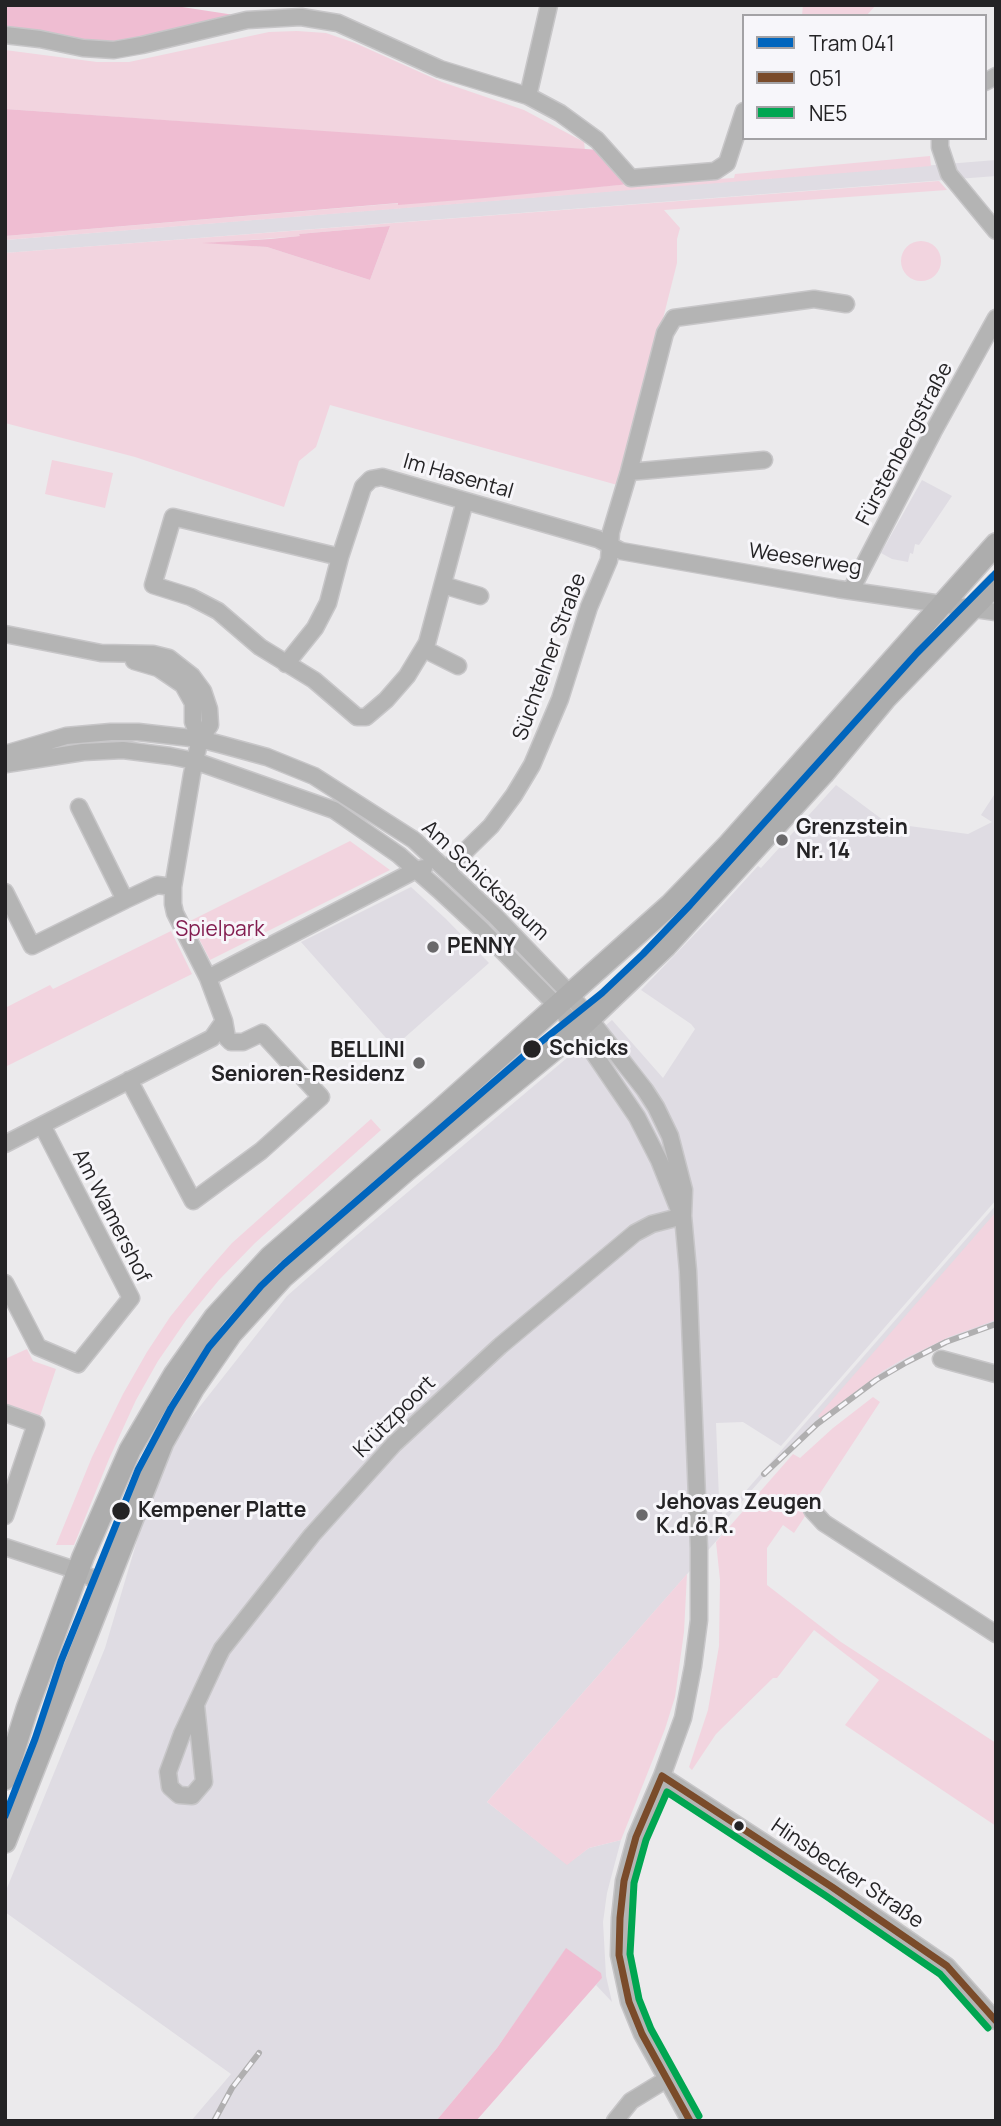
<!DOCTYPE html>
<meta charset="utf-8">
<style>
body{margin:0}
#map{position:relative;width:1001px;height:2126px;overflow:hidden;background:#ebeaec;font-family:Manrope,sans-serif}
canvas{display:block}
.frame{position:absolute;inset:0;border:7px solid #242325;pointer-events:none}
.legend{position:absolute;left:742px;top:14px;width:245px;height:126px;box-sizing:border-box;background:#f7f6fa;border:2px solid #a3a2a5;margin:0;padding:9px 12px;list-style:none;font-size:21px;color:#242325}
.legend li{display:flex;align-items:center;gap:14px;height:35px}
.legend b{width:35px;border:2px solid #a3a2a5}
</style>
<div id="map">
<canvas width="1001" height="2126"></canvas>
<div class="frame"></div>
<ul class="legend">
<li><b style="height:9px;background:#0065bd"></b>Tram 041</li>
<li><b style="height:9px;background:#7a4b2a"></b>051</li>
<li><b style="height:9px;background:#00a651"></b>NE5</li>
</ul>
</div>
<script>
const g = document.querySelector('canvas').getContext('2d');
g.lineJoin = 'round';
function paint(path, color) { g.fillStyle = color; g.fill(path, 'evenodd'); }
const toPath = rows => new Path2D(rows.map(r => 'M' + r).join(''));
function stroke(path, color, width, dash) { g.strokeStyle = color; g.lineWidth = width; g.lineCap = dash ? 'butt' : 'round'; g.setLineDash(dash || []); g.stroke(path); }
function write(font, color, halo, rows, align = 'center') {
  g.font = font + ' Manrope,sans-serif'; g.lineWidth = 6; g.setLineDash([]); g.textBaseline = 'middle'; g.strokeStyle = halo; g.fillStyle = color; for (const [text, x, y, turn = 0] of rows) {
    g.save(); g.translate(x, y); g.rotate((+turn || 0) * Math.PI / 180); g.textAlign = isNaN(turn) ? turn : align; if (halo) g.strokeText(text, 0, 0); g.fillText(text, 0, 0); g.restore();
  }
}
paint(toPath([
 [996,160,996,176,5,253,5,240],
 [922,480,952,496,919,545,915,544,913,554,910,553,908,562,892,559,881,553],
 [836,785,887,823,968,834,992,822,981,815,996,792,996,1200,781,1446,743,1422,716,1423,719,1499,723,1517,996,1205,996,1213,821,1418,883,1371,909,1356,946,1338,986,1322,996,1320,996,1326,957,1339,928,1353,885,1377,829,1417,779,1459,724,1522,725,1531,487,1802,567,1864,589,1848,621,1840,607,1893,603,1922,606,1976,612,2002,596,1985,602,1978,566,1949,497,2048,436,2121,191,2121,231,2074,5,1912,5,1893,105,1648,142,1524,179,1433,287,1296,345,1245,612,1020,663,1078,695,1029,691,1024,641,990,717,911,758,866,761,868],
 [411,887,446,919,489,963,394,1047,301,942]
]), '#dfdce3');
paint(toPath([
 [803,5,876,5,866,16,802,16],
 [297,31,326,33,355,43,442,82,524,110,584,142,585,150,5,109,5,50,97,62,129,62,269,32],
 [930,156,931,166,5,240,5,236,630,184,734,178,735,174],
 [939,181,947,190,664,210,680,228,677,239,677,263,621,486,330,405,316,447,299,461,284,507,135,457,5,423,5,253],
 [390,226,370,280,267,247,210,243,301,236,299,234],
 '901 261a20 20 0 1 1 40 0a20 20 0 1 1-40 0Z',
 [52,460,113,473,105,508,45,494],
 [350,841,390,870,210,960,190,921],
 [171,931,192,974,5,1067,5,1008,50,985,53,989],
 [371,1119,381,1130,255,1243,219,1280,187,1319,158,1361,136,1400,109,1459,74,1545,56,1545,92,1457,123,1394,147,1352,170,1317,203,1276,232,1243],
 [996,1212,996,1320,949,1337,900,1361,883,1371,820,1418,818,1416],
 [27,1349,33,1361,56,1369,39,1419,5,1408,5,1359],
 [873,1397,880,1402,794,1533,783,1525,767,1548,767,1585,841,1642,996,1743,996,1826,845,1725,879,1680,814,1630,777,1678,773,1678,716,1734,692,1770,689,1767,708,1710,719,1646,720,1580,716,1542,793,1454,800,1458,833,1428],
 [687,1574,684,1632,675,1697,665,1729,621,1840,589,1848,567,1865,487,1802]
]), '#f2d4df');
paint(toPath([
 [5,5,169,5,241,16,134,43,86,44,5,29],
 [5,109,600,150,630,184,485,198,398,205,398,203,5,236],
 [390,226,370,280,267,247,202,243,270,239,300,236,299,234],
 [566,1948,601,1973,602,1978,476,2121,436,2121,497,2048]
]), '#efbdd2');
const minor = toPath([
 [5,35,40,39,83,48,114,50,142,45,247,20,301,17,338,23,440,69,528,96,560,113,597,140,631,178,715,171,727,163,744,111],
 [985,82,996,76],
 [528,96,549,5],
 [940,138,940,147,949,174,996,231],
 [629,472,764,460],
 [340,557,173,517,153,585,191,597,218,611,260,647,314,680,357,717,366,717,386,700,407,676,427,643,465,501],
 [443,585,480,596],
 [851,590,933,432,996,318],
 [5,634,101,653,153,654,169,658,192,676,203,691,209,709,210,725,200,739,192,774,173,887,173,904,175,913,208,978,224,1021,212,1038,5,1144],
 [424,649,458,666],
 [134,661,158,668,183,685,193,703,193,722,200,739],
 [286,664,315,628,328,603,340,557,363,487,371,479,382,477,598,539,621,551,838,589,996,612],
 [5,754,66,736,111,732,138,732,200,739,223,745,267,757,314,776,414,840,496,917,570,994,645,1090,656,1107,670,1136,684,1190,683,1216,688,1271,699,1548,699,1620,693,1666,683,1718,662,1776,636,1837,624,1881,620,1918,619,1955,629,2002,642,2034,690,2121],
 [6,764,83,752,123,750,170,756,195,761,334,810,399,855,439,890,480,928,562,1011,578,1030,637,1117,659,1160,681,1215],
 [79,807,125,900,157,885,173,887],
 [446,870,491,826,514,795,532,765,560,699,589,607,609,560,611,532,629,472,665,333,674,318,814,299,846,304],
 [5,892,32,946,125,900],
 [208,978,416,870,424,868],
 [129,1080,193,1201,261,1151,321,1097,262,1033,243,1042,231,1042,227,1038,224,1021],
 [5,1283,38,1347,78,1364,131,1298,42,1125],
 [941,1359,996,1374],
 [5,1413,36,1424,5,1516],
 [812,1510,824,1523,996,1634],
 [5,1547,69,1568,106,1584],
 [196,1706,204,1782,192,1796,179,1795,170,1787,168,1772,182,1734,217,1659,222,1649,312,1535,394,1444,500,1346,635,1233,652,1224,683,1216],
 [662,1776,832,1887,947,1966,996,2021],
 [615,2121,631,2101,667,2079]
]);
const major = toPath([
 [5,1779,27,1709,83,1557,130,1450,174,1375,215,1317,270,1257,439,1111,670,905,729,844,996,544],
 [5,1842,163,1442,193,1389,231,1334,283,1277,408,1169,578,1030,666,946,823,774,885,699,996,584]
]);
stroke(minor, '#c7c6c8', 19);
stroke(major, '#c7c6c8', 24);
stroke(minor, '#b4b4b4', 16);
stroke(major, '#adadad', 21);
const rail = toPath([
 [764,1474,817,1424,876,1380,907,1362,946,1342,996,1324],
 [214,2121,232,2088,259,2053]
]);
stroke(rail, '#b0afb0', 6);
stroke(rail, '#f7f6fa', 3.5, [10]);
stroke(toPath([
 [662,1776,832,1887,947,1966,996,2021],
 [662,1776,636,1837,624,1881,620,1918,619,1955,629,2002,642,2034,690,2121]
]), '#7a4b2a', 7);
stroke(toPath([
 [699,2116,651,2029,639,1999,630,1954,634,1883,646,1840,667,1792,826,1896,940,1974,988,2028]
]), '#00a651', 7);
stroke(toPath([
 [5,1816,35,1739,61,1661,138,1470,171,1408,209,1347,261,1286,284,1264,532,1049,602,993,643,954,690,905,917,653,996,573]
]), '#0065bd', 7);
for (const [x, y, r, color] of [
 [782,840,7,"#6a696b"],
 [433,947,7,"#6a696b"],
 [532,1049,10,"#242325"],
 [419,1063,7,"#6a696b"],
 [121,1511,10,"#242325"],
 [642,1515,7,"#6a696b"],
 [739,1826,6,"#242325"]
]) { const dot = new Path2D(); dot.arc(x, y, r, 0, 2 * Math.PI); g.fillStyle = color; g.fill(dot); stroke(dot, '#f7f6fa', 2.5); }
write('21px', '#242325', '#f7f6fa', [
 ["Fürstenbergstraße",905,444,-62],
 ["Im Hasental",458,477,16],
 ["Weeserweg",805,560,9],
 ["Süchtelner Straße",550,657,-70],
 ["Am Schicksbaum",485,881,43],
 ["Am Wamershof",111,1216,63],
 ["Krützpoort",395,1417,-45],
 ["Hinsbecker Straße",847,1874,34]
]);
write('bold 21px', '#242325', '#f7f6fa', [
 ["Grenzstein",796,828],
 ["Nr. 14",796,852],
 ["PENNY",447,947],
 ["BELLINI",405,1051,"right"],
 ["Senioren-Residenz",405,1075,"right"],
 ["Jehovas Zeugen",656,1503],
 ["K.d.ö.R.",656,1527]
], 'left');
write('21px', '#831d50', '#f7f6fa', [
 ["Spielpark",220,930]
]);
write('bold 21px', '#242325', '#f7f6fa', [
 ["Schicks",549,1049],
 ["Kempener Platte",138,1511]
], 'left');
</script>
